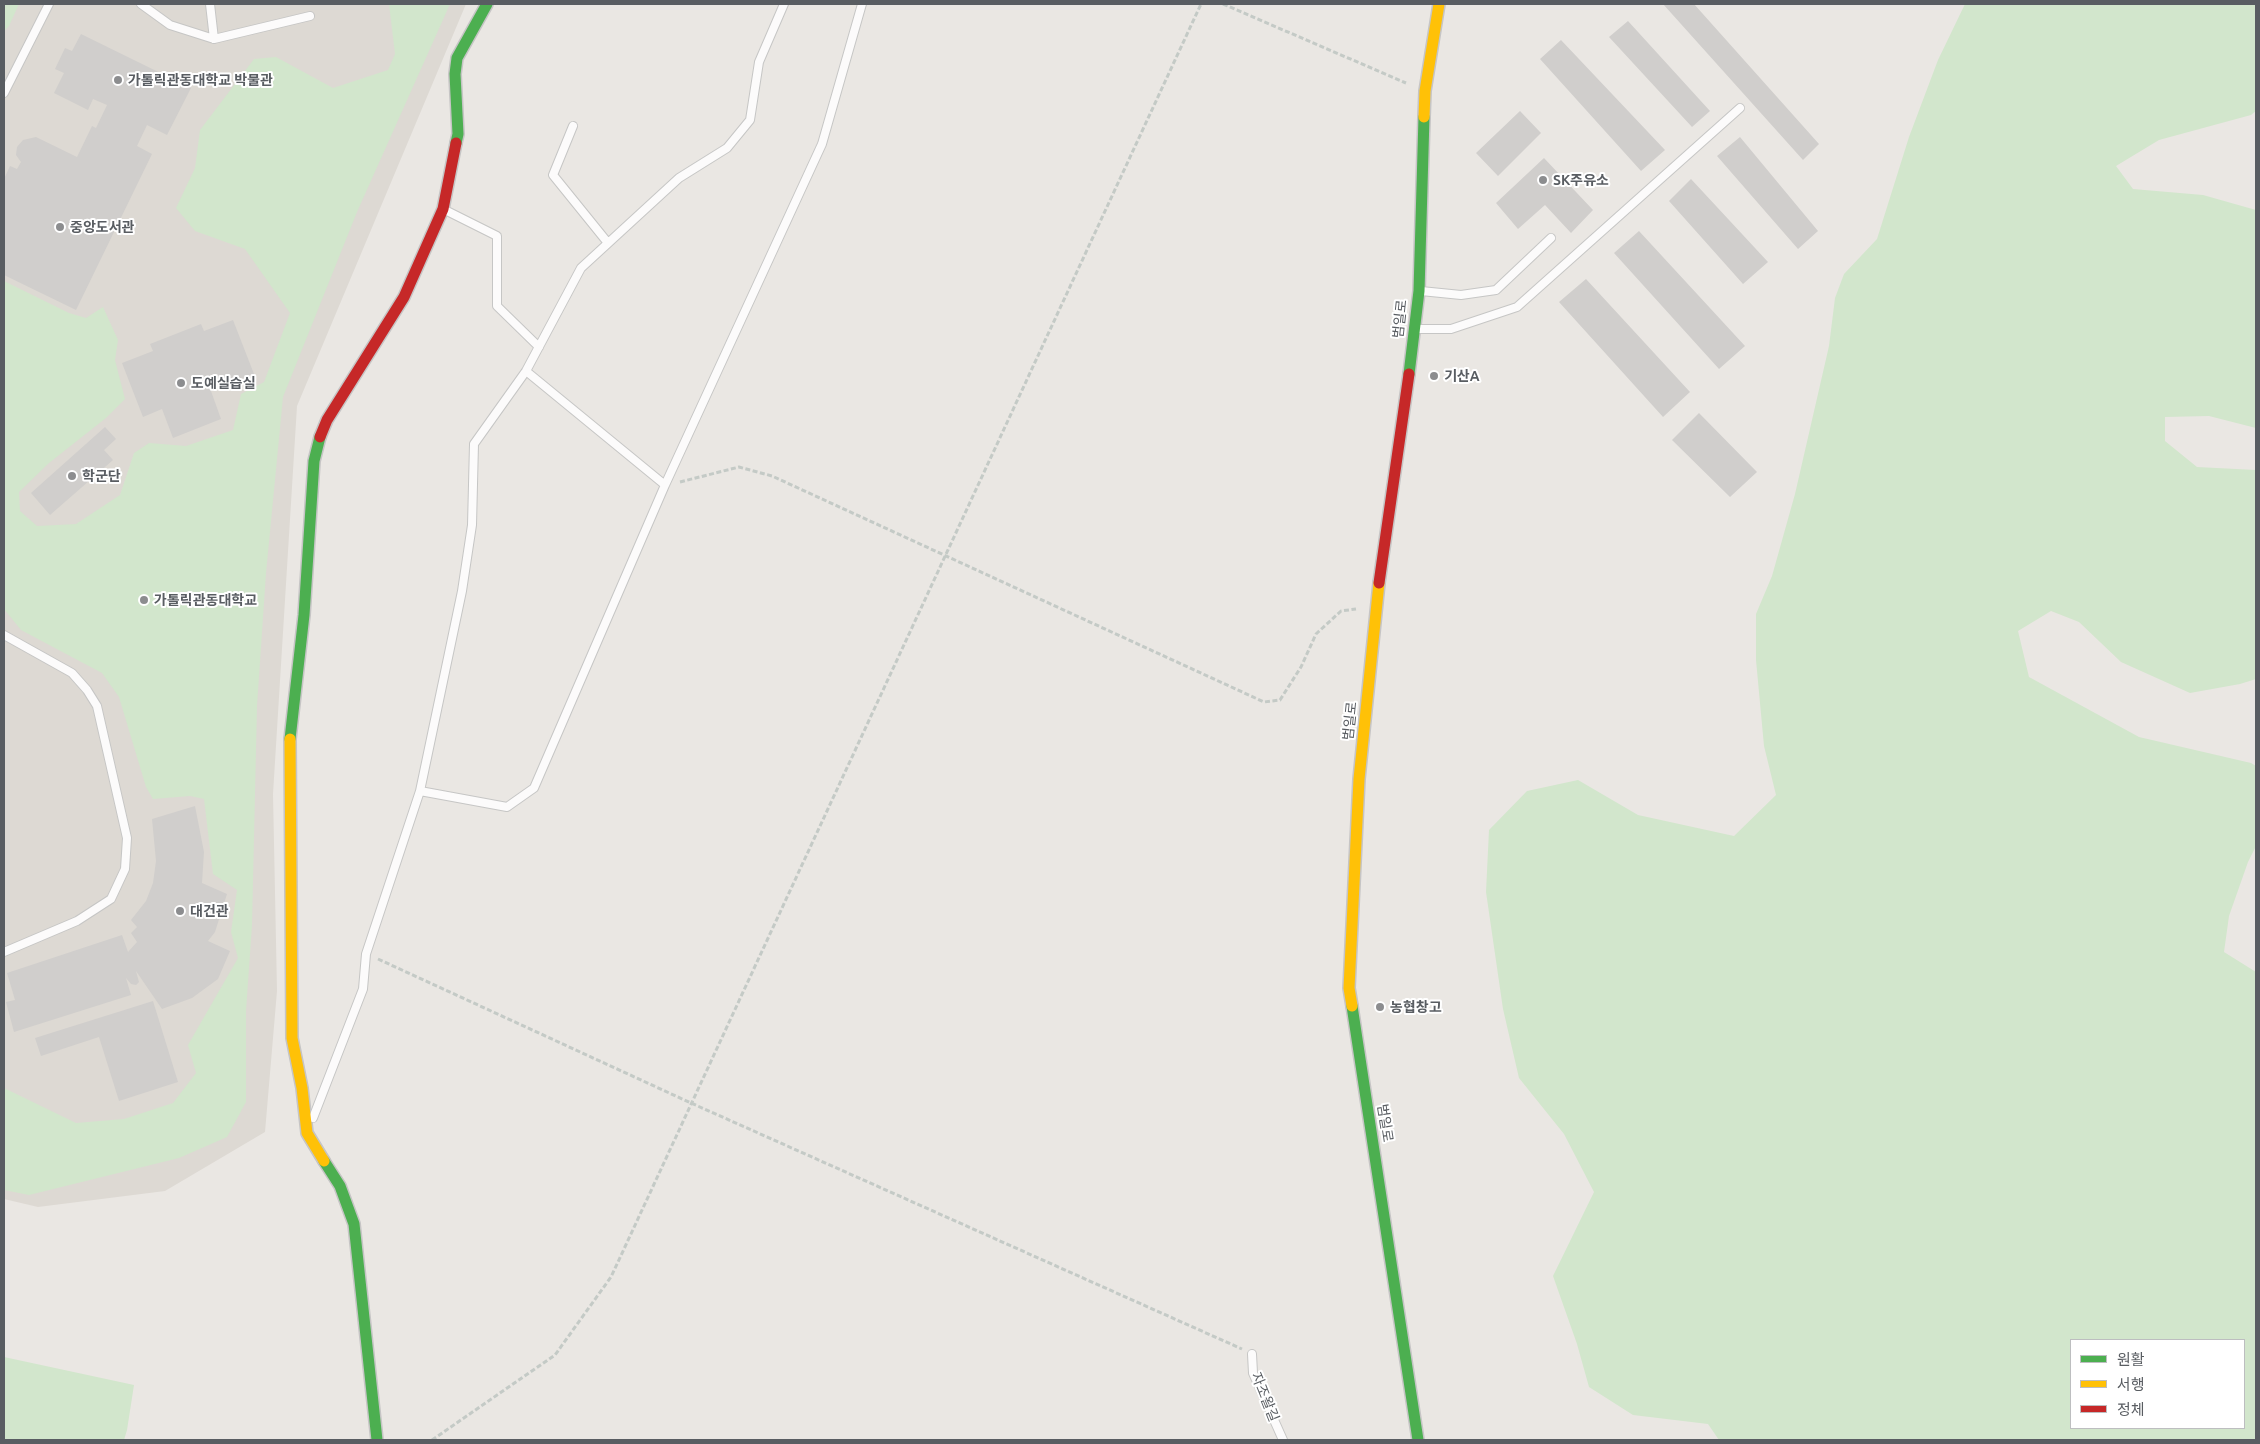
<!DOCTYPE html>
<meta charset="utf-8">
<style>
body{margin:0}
#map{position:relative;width:2260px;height:1444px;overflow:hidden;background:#eae7e3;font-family:Ubuntu,"Noto Sans KR",sans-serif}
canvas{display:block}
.frame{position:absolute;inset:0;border:5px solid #595d62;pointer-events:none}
.legend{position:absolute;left:2070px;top:1339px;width:175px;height:90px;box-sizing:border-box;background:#fff;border:1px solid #bdbec0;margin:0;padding:6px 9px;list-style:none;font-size:15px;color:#595d62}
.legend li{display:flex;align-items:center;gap:10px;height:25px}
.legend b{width:25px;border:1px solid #bdbec0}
</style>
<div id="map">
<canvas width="2260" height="1444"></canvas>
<div class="frame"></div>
<ul class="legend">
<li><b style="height:6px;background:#4caf50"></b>원활</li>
<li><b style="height:6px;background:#ffc107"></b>서행</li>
<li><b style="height:6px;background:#c62828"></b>정체</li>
</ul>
</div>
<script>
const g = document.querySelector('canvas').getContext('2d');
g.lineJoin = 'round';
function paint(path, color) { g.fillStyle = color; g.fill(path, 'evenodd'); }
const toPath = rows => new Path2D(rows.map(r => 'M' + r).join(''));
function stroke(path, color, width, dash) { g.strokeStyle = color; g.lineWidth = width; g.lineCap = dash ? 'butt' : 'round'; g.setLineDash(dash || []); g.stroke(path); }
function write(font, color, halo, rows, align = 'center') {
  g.font = font + ' Ubuntu,"Noto Sans KR",sans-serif'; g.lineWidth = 4; g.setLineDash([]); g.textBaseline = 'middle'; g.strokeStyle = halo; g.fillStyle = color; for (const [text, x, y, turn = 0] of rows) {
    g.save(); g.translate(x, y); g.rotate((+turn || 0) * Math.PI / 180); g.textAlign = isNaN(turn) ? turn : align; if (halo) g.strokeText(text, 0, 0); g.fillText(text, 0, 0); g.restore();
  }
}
paint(toPath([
 [4,4,466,4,297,406,273,794,277,991,265,1132,165,1191,38,1207,4,1199]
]), '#ddd9d3');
paint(toPath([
 [4,4,19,4,9,26,4,31],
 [389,4,450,4,357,212,283,397,266,573,257,706,252,925,246,1011,246,1102,227,1137,179,1158,29,1195,4,1190,4,1088,76,1123,124,1119,173,1103,196,1073,188,1045,238,958,231,932,237,890,213,874,204,799,190,796,153,799,146,787,119,697,102,673,21,630,4,609,4,281,69,313,86,318,103,307,118,340,115,360,125,399,106,418,49,463,19,492,20,511,37,526,76,524,120,495,134,453,149,443,186,446,233,430,241,394,264,382,290,313,245,249,195,231,176,208,195,168,200,130,254,59,276,57,333,88,388,70,395,54],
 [1965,4,2256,4,2256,111,2251,115,2159,140,2116,166,2133,189,2203,195,2256,210,2256,428,2209,416,2165,417,2165,441,2197,467,2256,470,2256,679,2240,684,2190,693,2121,662,2079,622,2051,611,2018,631,2029,677,2139,737,2251,763,2256,766,2256,846,2248,862,2229,916,2224,952,2256,972,2256,1440,1719,1440,1708,1424,1633,1415,1589,1387,1577,1344,1553,1276,1594,1192,1564,1134,1519,1078,1503,1009,1486,892,1489,830,1527,791,1578,780,1638,815,1734,836,1776,795,1764,746,1756,660,1756,614,1772,576,1795,494,1829,346,1835,298,1844,274,1877,239,1909,137,1938,60],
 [2071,1340,2244,1340,2244,1428,2071,1428],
 [4,1357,134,1385,127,1430,124,1440,4,1440]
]), '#d2e6cc');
paint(toPath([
 [1663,4,1694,4,1819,144,1803,160],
 [1628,21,1710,111,1692,127,1609,37],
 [81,34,191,88,167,135,147,125,137,146,152,154,76,310,4,275,4,179,10,166,17,169,21,162,16,155,17,147,23,140,36,137,77,157,92,126,96,128,107,105,93,99,88,110,54,93,64,73,55,69,65,48,72,51],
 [1561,40,1665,150,1641,171,1540,59],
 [1520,111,1541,133,1498,176,1476,153],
 [1740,137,1818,231,1798,249,1717,156],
 [1544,158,1593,210,1571,233,1545,205,1518,229,1496,203],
 [1691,179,1768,262,1743,284,1669,201],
 [1639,231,1745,346,1719,369,1614,253],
 [1586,279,1690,392,1663,417,1559,302],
 [233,320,254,374,211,391,221,419,173,438,162,409,143,417,122,363,153,351,150,344,201,324,204,331],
 [1699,413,1757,472,1730,497,1672,440],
 [105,427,116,439,104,450,113,460,50,515,31,493],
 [195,806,204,852,202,883,227,894,215,932,208,941,230,951,218,979,192,998,162,1009,136,971,139,982,136,985,131,984,126,978,131,995,14,1032,6,1002,15,1000,7,973,122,935,128,952,137,942,131,933,137,927,131,920,146,901,153,883,156,861,152,819],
 [153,1001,178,1082,119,1101,99,1037,41,1056,35,1038]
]), '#d0cecc');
const lane = toPath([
 [141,4,170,25,214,39,210,4],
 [214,39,310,16],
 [4,93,49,4],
 [573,126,553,175,608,243],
 [445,210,497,236,497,306,539,347],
 [1421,291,1461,295,1496,290,1551,238],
 [1417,329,1451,329,1517,307,1740,108],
 [526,371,665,485],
 [4,635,72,673,87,690,97,706,127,838,125,869,111,899,77,921,4,952],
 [420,791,462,591,472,525,474,444,526,371,581,268,679,178,727,148,750,120,759,62,784,4],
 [313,1118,363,989,366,954,420,791,507,807,534,788,665,485,822,144,862,4],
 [1252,1354,1253,1373,1283,1440]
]);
const fast = toPath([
 [456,143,458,134,455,74,457,58,487,4],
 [1409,374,1419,291,1424,117],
 [290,739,304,615,314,461,320,437],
 [1352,1006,1418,1440],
 [324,1161,340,1186,354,1224,377,1440]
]);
const slow = toPath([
 [1424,117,1425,91,1439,4],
 [290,739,292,1038,302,1088,307,1133,324,1161],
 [1352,1006,1349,988,1359,779,1379,583]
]);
const jam = toPath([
 [320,437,327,420,404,297,443,209,456,143],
 [1379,583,1409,374]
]);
stroke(lane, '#c6c6c5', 10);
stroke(fast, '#c6c5c5', 14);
stroke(slow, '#c6c5c5', 14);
stroke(jam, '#c6c5c5', 14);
stroke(toPath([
 [1223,4,1406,83],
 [680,482,739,467,772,476,1264,702,1280,700,1301,667,1316,634,1341,611,1356,609],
 [378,959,691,1103,1242,1349],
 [432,1440,555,1355,611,1277,1201,4]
]), '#c4cac6', 3, [5, 2.5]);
stroke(lane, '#fcfbfb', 8);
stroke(fast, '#4caf50', 11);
stroke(slow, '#ffc107', 11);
stroke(jam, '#c62828', 11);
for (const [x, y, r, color] of [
 [118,80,5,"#8c8d8f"],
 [1543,180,5,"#8c8d8f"],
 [60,227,5,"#8c8d8f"],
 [1434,376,5,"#8c8d8f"],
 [181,383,5,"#8c8d8f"],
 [72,476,5,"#8c8d8f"],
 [144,600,5,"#8c8d8f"],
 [180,911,5,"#8c8d8f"],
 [1380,1007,5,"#8c8d8f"]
]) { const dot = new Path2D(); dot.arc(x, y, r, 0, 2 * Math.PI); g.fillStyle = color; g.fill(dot); stroke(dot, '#fff', 2); }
write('bold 14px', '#595d62', '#fff', [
 ["가톨릭관동대학교 박물관",128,80],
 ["SK주유소",1553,180],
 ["중앙도서관",70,227],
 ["기산A",1444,376],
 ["도예실습실",191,383],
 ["학군단",82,476],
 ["가톨릭관동대학교",154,600],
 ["대건관",190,911],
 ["농협창고",1390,1007]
], 'left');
write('14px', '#595d62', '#fff', [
 ["범일로",1400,319,-84],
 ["범일로",1350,721,-84],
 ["범일로",1385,1123,81],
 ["자조왈길",1265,1397,68]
]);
</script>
